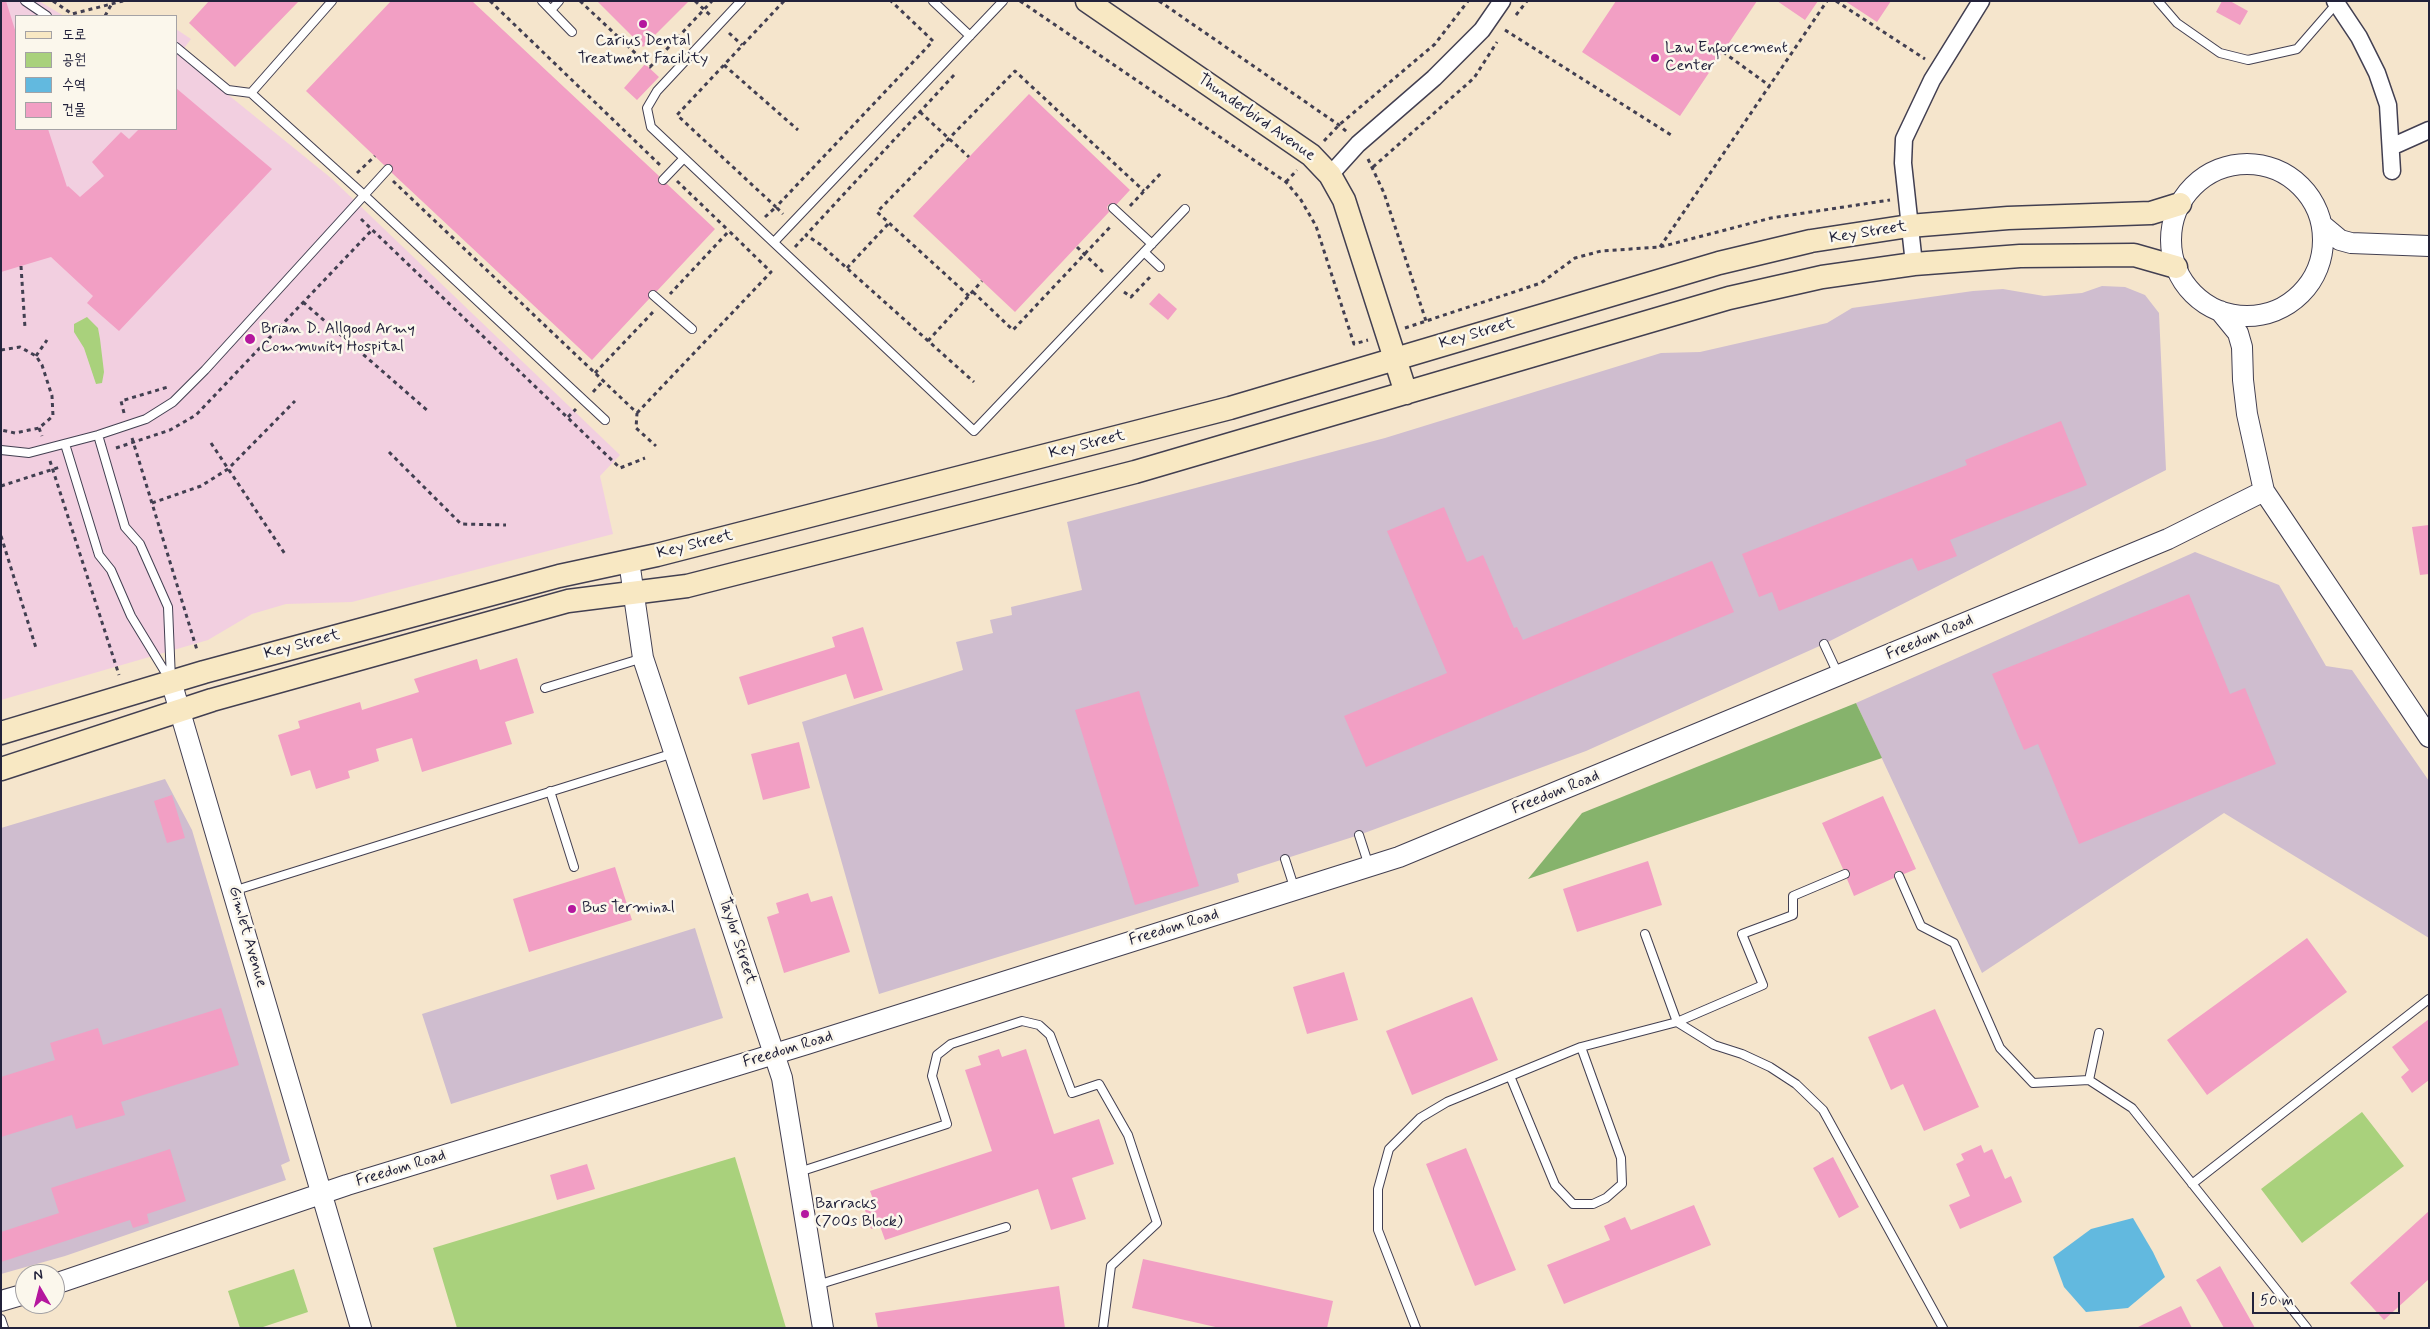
<!DOCTYPE html>
<meta charset="utf-8">
<style>
body{margin:0}
#map{position:relative;width:2430px;height:1329px;overflow:hidden;background:#f5e5cc;font-family:Mynerve,"Poor Story",sans-serif}
canvas{display:block}
.frame{position:absolute;inset:0;border:2px solid #22223b;pointer-events:none}
.legend{position:absolute;left:15px;top:15px;width:162px;height:115px;box-sizing:border-box;background:#fbf7ec;border:1px solid #a4a2a5;margin:0;padding:6px 9px;list-style:none;font-size:15px;color:#22223b}
.legend li{display:flex;align-items:center;gap:10px;height:25px}
.legend b{width:25px;border:1px solid #a4a2a5}
.north{position:absolute;left:15px;top:1264px;width:50px;height:50px;box-sizing:border-box;background:#fbf7ec;border:1px solid #a4a2a5;border-radius:50%;rotate:352deg;font-size:14px;font-weight:700;line-height:20px;text-align:center;color:#22223b}
.north::after{content:'';display:block;margin:auto;width:18px;height:22px;background:#b5179e;clip-path:polygon(50% 0,100% 100%,50% 72%,0 100%)}
.scale{position:absolute;left:2252px;top:1292px;width:148px;height:22px;box-sizing:border-box;border:2px solid #22223b;border-top:0;padding-left:6px;font-size:15px;line-height:18px;white-space:nowrap;color:#22223b;-webkit-text-stroke:4px #fbf7ec;paint-order:stroke}
</style>
<div id="map">
<canvas width="2430" height="1329"></canvas>
<div class="frame"></div>
<ul class="legend">
<li><b style="height:6px;background:#f8e8c3"></b>도로</li>
<li><b style="height:14px;background:#a9d17c"></b>공원</li>
<li><b style="height:14px;background:#62b9df"></b>수역</li>
<li><b style="height:14px;background:#f29fc4"></b>건물</li>
</ul>
<div class="north">N</div>
<div class="scale">50 m</div>
</div>
<script>
const g = document.querySelector('canvas').getContext('2d');
g.lineJoin = 'round';
function paint(path, color) { g.fillStyle = color; g.fill(path, 'evenodd'); }
const toPath = rows => new Path2D(rows.map(r => 'M' + r).join(''));
function stroke(path, color, width, dash) { g.strokeStyle = color; g.lineWidth = width; g.lineCap = dash ? 'butt' : 'round'; g.setLineDash(dash || []); g.stroke(path); }
function write(font, color, halo, rows, align = 'center') {
  g.font = font + ' Mynerve,sans-serif'; g.lineWidth = 5; g.setLineDash([]); g.textBaseline = 'middle'; g.strokeStyle = halo; g.fillStyle = color; for (const [text, x, y, turn = 0] of rows) {
    g.save(); g.translate(x, y); g.rotate((+turn || 0) * Math.PI / 180); g.textAlign = isNaN(turn) ? turn : align; if (halo) g.strokeText(text, 0, 0); g.fillText(text, 0, 0); g.restore();
  }
}
paint(toPath([
 [1,1,39,1,64,16,16,16,16,129,176,129,176,29,191,39,179,55,331,178,620,455,600,476,613,534,352,602,286,604,252,614,208,640,1,700]
]), '#f2cfe0');
paint(toPath([
 [2102,286,2125,287,2145,295,2159,313,2166,470,1824,644,1586,751,1359,835,1237,874,1239,882,1217,889,879,994,802,722,963,670,956,642,993,633,990,620,1012,615,1011,607,1082,590,1067,522,1385,438,1661,353,1700,352,1827,323,1852,308,1973,291,2003,289,2044,296,2082,293],
 [2195,552,2279,585,2326,666,2352,670,2429,781,2429,938,2224,813,1982,973,1856,703],
 [165,779,192,830,290,1161,281,1165,286,1180,65,1256,1,1274,1,828],
 [695,928,723,1018,451,1104,422,1014]
]), '#cfbdcf');
paint(toPath([
 [87,317,98,328,100,339,104,372,102,383,96,384,84,348,74,332,74,324],
 [2362,1112,2404,1166,2302,1243,2261,1189],
 [735,1157,786,1328,457,1328,433,1248],
 [294,1269,308,1312,260,1328,240,1328,228,1291]
]), '#a9d17c');
paint(toPath([
 [1856,703,1882,758,1528,879,1582,813]
]), '#86b36c');
paint(toPath([
 [2133,1218,2153,1252,2165,1277,2128,1308,2086,1312,2064,1287,2053,1257,2091,1229]
]), '#62b9df');
paint(toPath([
 [1,1,6,1,16,33,16,129,48,129,67,187,68,186,80,197,104,176,92,162,121,132,129,139,139,129,176,129,176,88,272,169,119,331,87,303,93,296,51,257,1,272],
 [209,1,299,1,235,67,189,23],
 [391,1,472,1,659,176,658,181,660,184,667,184,715,229,657,291,649,291,649,299,592,360,392,173,392,165,384,165,306,91],
 [597,1,689,1,643,47],
 [1616,1,1757,1,1680,116,1582,52],
 [1777,1,1818,1,1805,20],
 [1845,1,1891,1,1877,22],
 [2222,1,2230,1,2248,11,2240,25,2216,12],
 [645,64,659,77,637,100,624,88],
 [1029,94,1130,190,1117,204,1109,204,1107,207,1109,212,1015,312,913,216],
 [1159,293,1177,309,1168,320,1149,304],
 [2061,421,2087,485,1950,540,1957,556,1918,571,1912,558,1779,611,1772,592,1759,597,1742,554,1967,465,1965,460],
 [1444,507,1467,562,1483,555,1514,628,1517,627,1523,640,1712,561,1734,612,1366,767,1344,716,1447,673,1387,531],
 [2429,525,2429,574,2420,575,2412,527],
 [2189,594,2230,694,2245,688,2276,764,2079,844,2038,744,2024,750,1992,674],
 [863,627,883,690,854,699,846,674,748,705,739,677,835,647,832,637],
 [517,658,534,713,505,722,512,744,422,772,412,738,376,749,379,761,348,771,350,778,316,789,310,770,291,776,278,735,300,728,298,721,360,702,362,710,419,692,414,679,477,659,480,670],
 [1139,691,1199,886,1135,905,1075,710],
 [799,742,810,788,763,800,751,754],
 [172,795,185,838,167,843,154,801],
 [1883,796,1916,869,1904,874,1900,871,1896,871,1894,878,1854,896,1847,879,1850,875,1850,871,1843,869,1822,823],
 [1648,861,1662,905,1577,932,1563,889],
 [615,867,632,920,529,952,513,899],
 [808,893,811,902,832,896,850,952,784,973,767,917,779,913,776,903],
 [2307,938,2347,992,2207,1095,2167,1040],
 [1344,972,1358,1020,1307,1034,1293,987],
 [1472,997,1498,1060,1412,1095,1386,1031],
 [221,1008,239,1065,121,1102,125,1115,76,1129,72,1115,1,1137,1,1077,55,1060,50,1043,98,1028,103,1045],
 [1935,1009,1979,1107,1924,1131,1903,1084,1891,1090,1868,1037],
 [2429,1019,2429,1080,2412,1093,2401,1077,2409,1070,2392,1047],
 [999,1049,1002,1057,1026,1049,1054,1134,1099,1119,1114,1164,1072,1178,1086,1219,1051,1230,1038,1189,885,1240,880,1226,871,1229,865,1210,876,1207,870,1191,992,1151,965,1070,981,1065,978,1056],
 [1981,1145,1984,1153,1992,1149,2005,1179,2011,1176,2022,1202,1960,1229,1949,1205,1970,1196,1956,1164,1964,1160,1961,1154],
 [1466,1148,1516,1270,1475,1286,1426,1164],
 [170,1149,186,1201,147,1214,149,1223,133,1228,130,1220,1,1262,1,1232,59,1213,51,1188],
 [1833,1157,1859,1207,1839,1218,1813,1168],
 [587,1164,595,1189,557,1200,550,1175],
 [1694,1205,1711,1245,1564,1304,1547,1265,1610,1240,1604,1226,1625,1217,1631,1230],
 [2429,1211,2429,1279,2384,1320,2350,1283],
 [1143,1259,1333,1301,1327,1328,1220,1328,1132,1308],
 [2220,1266,2255,1328,2224,1328,2206,1296,2196,1280],
 [1059,1286,1065,1328,878,1328,875,1313],
 [2181,1306,2192,1328,2136,1328]
]), '#f29fc4');
const service = toPath([
 [25,1,47,16],
 [542,1,572,32],
 [741,1,657,91,647,108,651,127,974,431,1185,209],
 [933,1,970,36],
 [2158,1,2177,23,2220,53,2248,60,2297,49,2337,3],
 [551,10,559,1],
 [176,47,228,90,251,93,364,195,605,420],
 [251,93,332,1],
 [663,180,684,158],
 [1113,208,1152,244],
 [774,242,1003,1],
 [1144,252,1160,267],
 [653,295,692,329],
 [98,435,125,527,140,544,168,607,171,680],
 [65,444,99,555,111,570,131,616,170,680],
 [1,450,29,453,98,435,146,419,173,402,205,370,388,169],
 [1824,644,1838,674],
 [545,688,643,658],
 [550,791,574,867],
 [1359,835,1369,866],
 [1285,859,1295,890],
 [1899,876,1921,926,1954,943,2000,1048,2033,1083,2089,1080,2132,1108,2307,1328],
 [233,891,674,753],
 [1645,934,1677,1022,1763,985,1742,934,1793,915,1793,896,1845,874],
 [1510,1076,1555,1185,1573,1204,1593,1204,1606,1198,1622,1184,1621,1158,1581,1047],
 [2089,1080,2099,1033],
 [799,1172,947,1124,932,1076,937,1055,951,1044,1022,1021,1039,1025,1050,1035,1072,1093,1099,1084,1128,1135,1157,1223,1111,1266,1103,1328],
 [2192,1184,2429,999],
 [817,1285,1006,1227],
 [1,1319,4,1328],
 [1416,1328,1378,1230,1378,1189,1389,1149,1420,1118,1447,1102,1581,1047,1677,1022,1714,1045,1742,1054,1770,1067,1796,1084,1823,1110,1943,1328]
]);
const minor = toPath([
 [2335,1,2359,37,2377,73,2388,105,2392,171],
 [2391,147,2429,130],
 [1330,175,1358,144,1434,78,1482,30,1502,1],
 [1914,264,1903,163,1904,139,1932,80,1981,1]
]);
const tertiary = toPath([
 '2171 240a76 76 0 1 1 152 0a76 76 0 1 1-152 0Z',
 [2322,225,2340,240,2351,243,2429,246],
 [2220,311,2238,333,2242,347,2243,380,2247,414,2264,491,2429,737],
 [629,561,643,658,782,1078,823,1328],
 [171,681,361,1328],
 [55,1284,347,1185,807,1044,1399,857,2168,539,2264,491],
 [1,1301,25,1294]
]);
const secondary = toPath([
 [1087,1,1311,155,1330,175,1344,200,1406,393],
 [1,733,204,672,559,576,657,555,1230,408,1719,263,1811,241,1909,226,2008,218,2151,213,2180,204],
 [1,769,212,700,568,601,687,586,1135,472,1729,298,1822,277,1914,264,2020,256,2134,255,2176,267]
]);
stroke(service, '#423f51', 10);
stroke(minor, '#423f51', 19);
stroke(tertiary, '#423f51', 22);
stroke(secondary, '#423f51', 25);
stroke(toPath([
 [53,1,72,14,123,1],
 [490,1,660,165],
 [580,1,650,67,712,1],
 [695,1,711,16],
 [784,1,677,115,776,207,933,41,891,1],
 [1020,1,1286,182,1301,200,1316,226,1354,344,1368,340],
 [1159,1,1339,125,1347,132],
 [1836,1,1925,59],
 [1516,15,1527,1],
 [105,16,111,5],
 [1505,30,1671,135],
 [729,33,742,45],
 [1723,52,1770,86],
 [724,65,798,130],
 [954,75,806,235,821,245,974,382],
 [920,112,969,157],
 [1324,141,1339,125,1435,44,1468,1],
 [1368,159,1384,193,1426,321],
 [1373,167,1474,78,1497,42],
 [357,173,375,156],
 [393,181,637,413,636,428,656,446],
 [677,181,729,231],
 [1286,182,1297,170],
 [1130,206,1162,172],
 [765,217,776,207,783,214],
 [361,219,620,468,645,458],
 [795,247,806,235],
 [1077,247,1105,274],
 [1660,247,1827,1],
 [21,266,25,328],
 [847,268,889,223],
 [973,292,1013,330,1112,225],
 [1124,292,1131,297,1151,276],
 [969,296,877,212,1015,71,1144,191],
 [303,302,428,411],
 [1405,328,1541,283,1575,258,1601,251,1660,247,1771,218,1890,200],
 [928,341,982,281],
 [1,350,20,347,36,356,42,365,52,396,53,416,39,428,15,433,1,430],
 [36,356,47,340],
 [595,373,654,311],
 [593,392,603,381],
 [124,413,121,401,168,387],
 [637,413,771,272,729,231,670,294],
 [568,417,576,409],
 [39,428,42,436],
 [132,438,197,650],
 [211,443,285,554],
 [116,448,170,430,196,415,372,230],
 [389,452,461,524,506,525],
 [50,461,119,675],
 [1,486,60,467],
 [152,503,201,486,228,469,295,401],
 [1,536,36,648]
]), '#423f51', 3, [4, 4]);
stroke(service, '#fff', 8);
stroke(minor, '#fff', 16);
stroke(tertiary, '#fff', 20);
stroke(secondary, '#f8e8c3', 22);
for (const [x, y, r, color] of [
 [643,24,5,"#b5179e"],
 [1655,58,5,"#b5179e"],
 [250,339,6,"#b5179e"],
 [572,909,5,"#b5179e"],
 [805,1214,5,"#b5179e"]
]) { const dot = new Path2D(); dot.arc(x, y, r, 0, 2 * Math.PI); g.fillStyle = color; g.fill(dot); stroke(dot, '#fbf7ec', 2); }
write('16px', '#22223b', '#fbf7ec', [
 ["Carius Dental",643,42,"center"],
 ["Treatment Facility",643,60,"center"],
 ["Law Enforcement",1665,49],
 ["Center",1665,67],
 ["Brian D. Allgood Army",261,330],
 ["Community Hospital",261,348],
 ["Bus Terminal",582,909],
 ["Barracks",815,1205],
 ["(700s Block)",815,1223]
], 'left');
write('16px', '#22223b', '#fbf7ec', [
 ["Thunderbird Avenue",1256,118,35],
 ["Key Street",1868,233,-9],
 ["Key Street",1477,334,-16],
 ["Key Street",1087,445,-14],
 ["Key Street",695,545,-14],
 ["Freedom Road",1930,638,-23],
 ["Key Street",302,645,-15],
 ["Freedom Road",1556,793,-22],
 ["Freedom Road",1174,928,-17],
 ["Gimlet Avenue",247,937,74],
 ["Taylor Street",737,941,72],
 ["Freedom Road",788,1050,-17],
 ["Freedom Road",401,1169,-17]
]);
</script>
